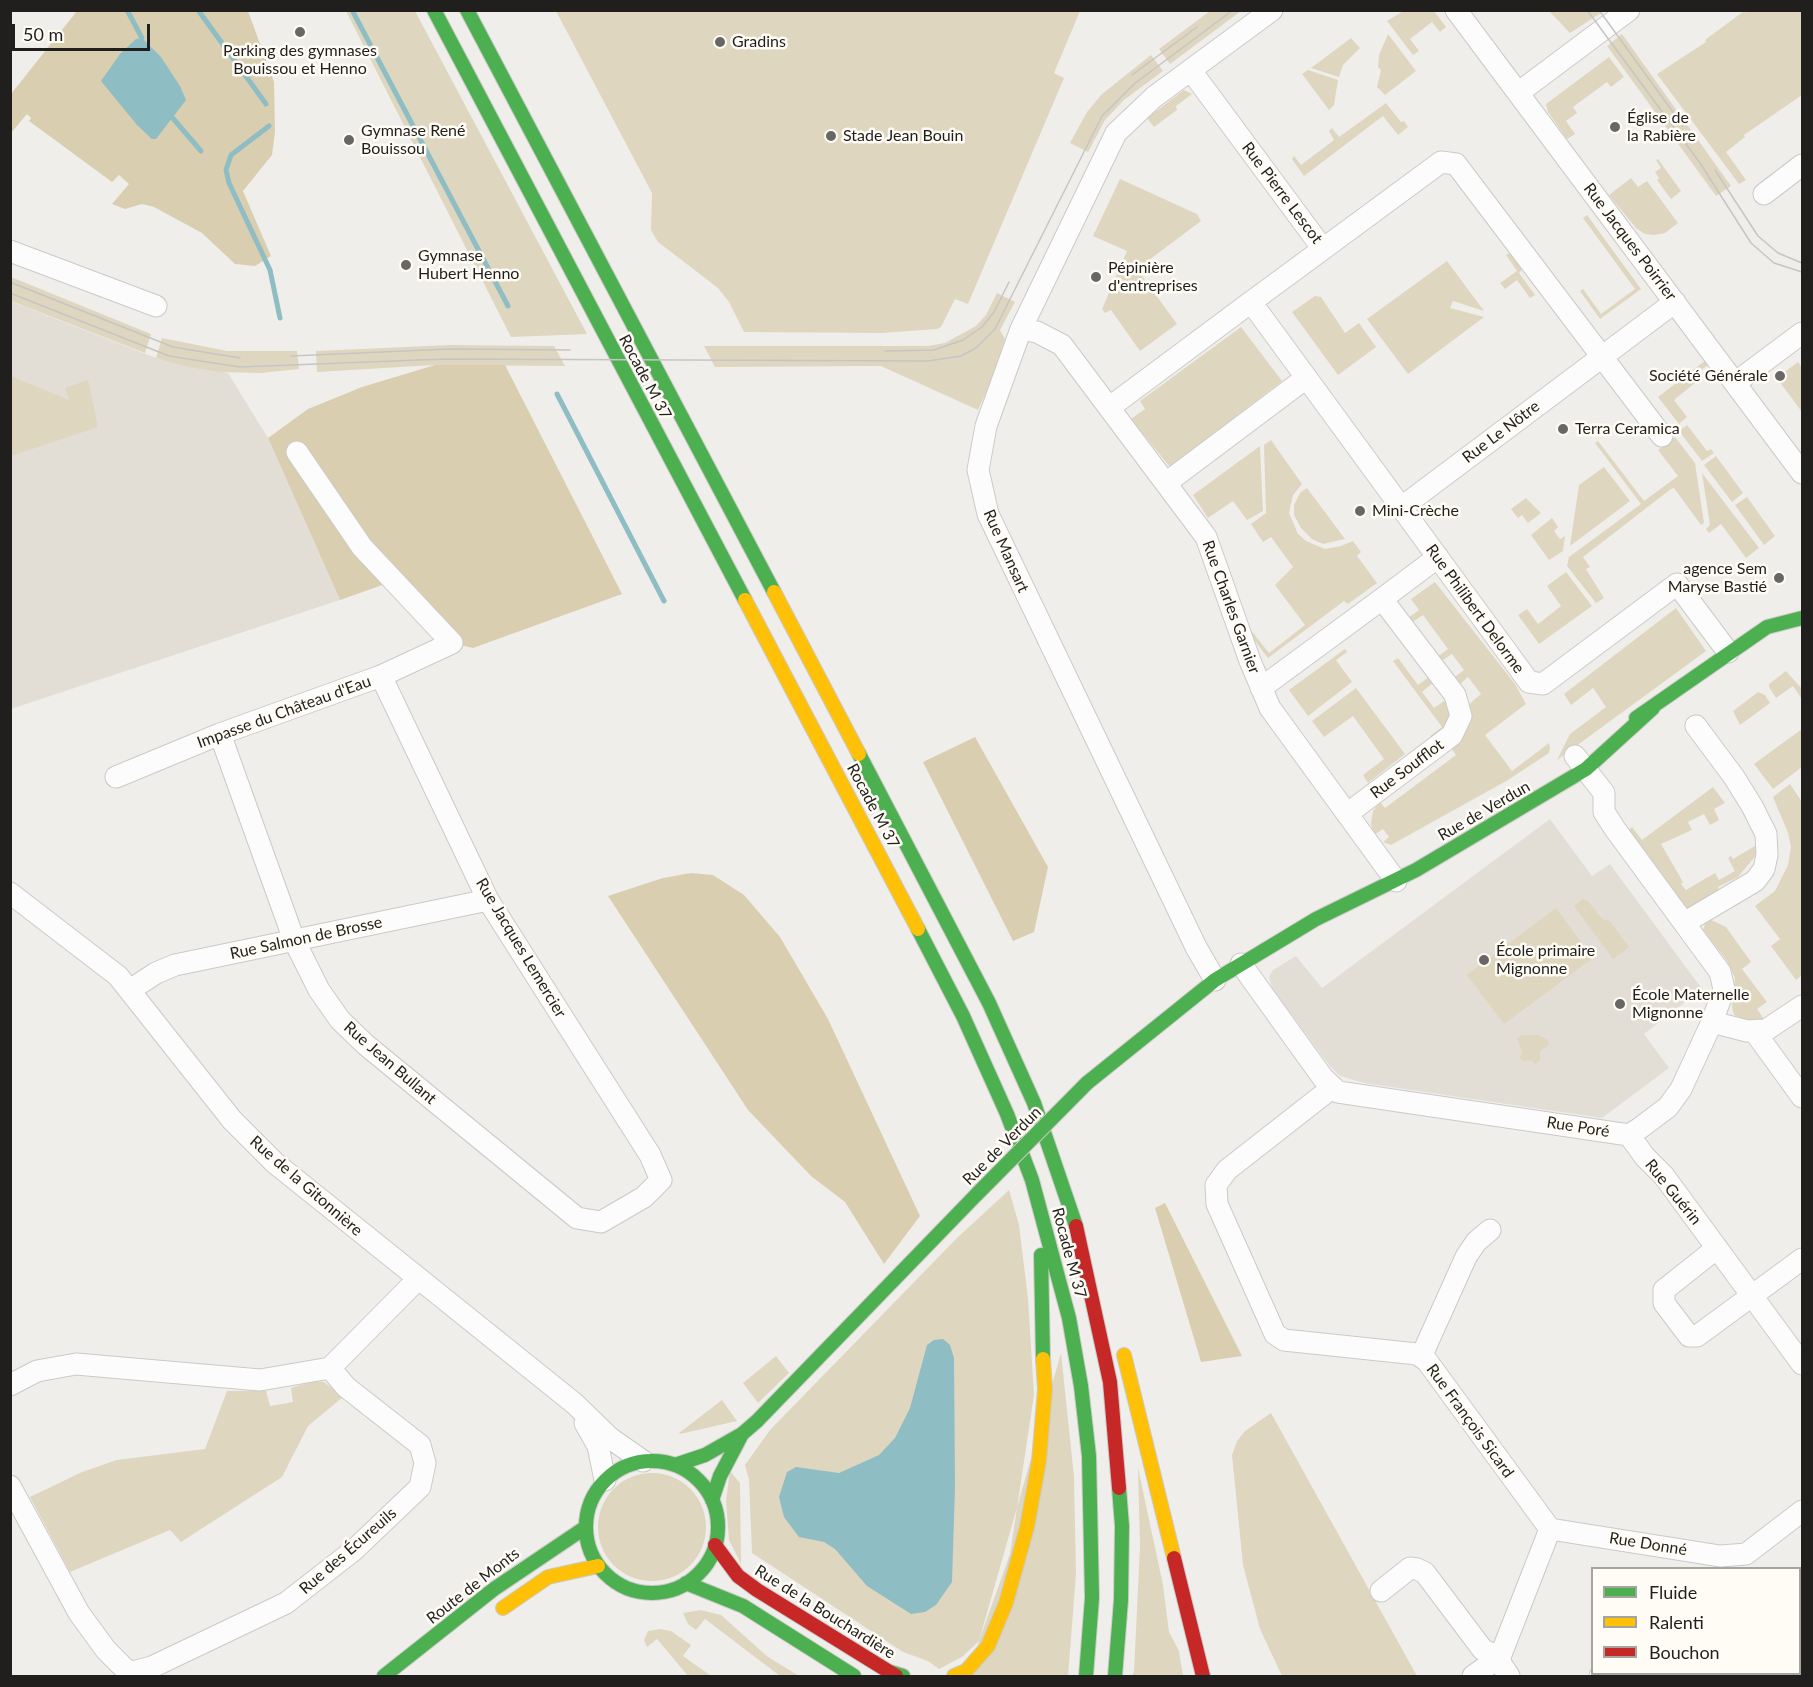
<!DOCTYPE html>
<meta charset="utf-8">
<style>
body{margin:0}
#map{position:relative;width:1813px;height:1687px;overflow:hidden;background:#f0eeeb;font-family:Lato,sans-serif}
canvas{display:block}
.frame{position:absolute;inset:0;border:12px solid #201f1d;pointer-events:none}
.legend{position:absolute;left:1591px;top:1567px;width:210px;height:108px;box-sizing:border-box;background:#fffcf6;border:2px solid #a6a49f;margin:0;padding:8px 10px;list-style:none;font-size:18px;color:#201f1d}
.legend li{display:flex;align-items:center;gap:12px;height:30px}
.legend b{width:30px;border:2px solid #a6a49f}
.scale{position:absolute;left:12px;top:24px;width:138px;height:27px;box-sizing:border-box;border:3px solid #201f1d;border-top:0;padding-left:8px;font-size:18px;line-height:21px;white-space:nowrap;color:#201f1d;-webkit-text-stroke:4px #fffcf6;paint-order:stroke}
</style>
<div id="map">
<canvas width="1813" height="1687"></canvas>
<div class="frame"></div>
<ul class="legend">
<li><b style="height:8px;background:#4caf50"></b>Fluide</li>
<li><b style="height:8px;background:#ffc107"></b>Ralenti</li>
<li><b style="height:8px;background:#c62828"></b>Bouchon</li>
</ul>
<div class="scale">50 m</div>
</div>
<script>
const g = document.querySelector('canvas').getContext('2d');
g.lineJoin = 'round';
function paint(path, color) { g.fillStyle = color; g.fill(path, 'evenodd'); }
const toPath = rows => new Path2D(rows.map(r => 'M' + r).join(''));
function stroke(path, color, width, dash) { g.strokeStyle = color; g.lineWidth = width; g.lineCap = dash ? 'butt' : 'round'; g.setLineDash(dash || []); g.stroke(path); }
function write(font, color, halo, rows, align = 'center') {
  g.font = font + ' Lato,sans-serif'; g.lineWidth = 5; g.setLineDash([]); g.textBaseline = 'middle'; g.strokeStyle = halo; g.fillStyle = color; for (const [text, x, y, turn = 0] of rows) {
    g.save(); g.translate(x, y); g.rotate((+turn || 0) * Math.PI / 180); g.textAlign = isNaN(turn) ? turn : align; if (halo) g.strokeText(text, 0, 0); g.fillText(text, 0, 0); g.restore();
  }
}
paint(toPath([
 [10,301,156,358,228,373,268,438,340,600,11,709],
 [1550,819,1592,876,1610,864,1702,989,1644,1034,1669,1068,1602,1118,1364,1083,1340,1076,1329,1065,1272,988,1269,977,1273,970,1296,956,1322,988]
]), '#e2ded6');
paint(toPath([
 [1405,10,1434,11,1446,27,1440,32,1432,22,1410,39,1419,51,1413,55,1387,21],
 [346,11,415,11,587,334,511,337],
 [556,11,1080,11,1054,73,1064,78,968,304,955,299,941,327,937,329,882,333,744,332,729,302,718,288,658,242,651,230,652,193],
 [1210,11,1241,11,1170,64,1159,49],
 [1549,11,1604,11,1570,33],
 [1749,11,1802,11,1802,95,1744,135,1745,137,1726,152,1746,180,1739,184,1657,74,1706,42,1705,40,1744,11,1746,13],
 [1388,34,1416,71,1385,95,1377,87,1381,70,1378,67,1379,55],
 [1622,34,1731,186,1716,196,1607,46],
 [1351,38,1360,48,1343,65,1339,77,1311,68],
 [1151,55,1163,71,1124,100,1105,120,1088,152,1070,143,1087,112,1102,94],
 [1609,57,1624,77,1611,87,1607,82,1573,107,1577,113,1566,121,1575,134,1567,139,1548,112,1546,104],
 [1308,70,1338,80,1334,105,1329,110,1302,74],
 [1184,90,1192,94,1176,106,1177,110,1154,127,1147,118],
 [1386,103,1401,122,1404,121,1408,127,1398,135,1383,116,1304,176,1292,159,1294,156,1301,165,1334,140,1329,131,1332,128,1339,137],
 [1658,159,1681,191,1671,199,1657,180,1659,178,1655,172,1661,168,1656,160],
 [1631,178,1638,187,1647,181,1678,223,1665,233,1654,235,1645,234,1636,228,1609,195],
 [1120,179,1197,214,1201,221,1137,269,1177,324,1140,351,1111,310,1105,313,1102,309,1127,251,1093,236],
 [1587,215,1641,289,1600,319,1580,291,1583,289,1601,314,1635,289,1583,218],
 [1510,253,1522,270,1519,273,1535,295,1530,298,1517,280,1505,289,1500,283,1517,271,1506,255],
 [1447,261,1484,311,1453,301,1450,308,1484,317,1408,374,1367,319],
 [11,277,151,334,145,353,11,301],
 [997,293,1015,302,1000,330,1005,339,995,372,978,410,881,366,715,367,704,346,928,346,945,343,976,326,986,315],
 [1315,296,1321,297,1345,333,1359,323,1376,347,1338,375,1292,312],
 [1241,327,1282,381,1170,467,1131,419,1145,409,1140,401],
 [162,338,227,351,297,351,299,369,261,373,221,372,188,367,156,358],
 [450,345,554,346,565,366,435,365,317,372,316,351],
 [1706,360,1709,364,1692,377,1695,383,1674,400,1687,417,1679,424,1658,397],
 [1798,362,1802,368,1802,412,1779,381,1785,377,1783,373],
 [11,376,69,400,65,388,88,380,98,427,11,456],
 [1687,425,1707,451,1711,449,1714,453,1702,461,1679,431],
 [1675,437,1695,463,1704,523,1701,525,1674,488,1671,489,1583,557,1590,567,1586,569,1604,598,1596,603,1567,566,1569,557,1641,504,1595,443,1598,441,1644,501,1678,476,1658,450],
 [1271,440,1302,484,1293,495,1289,513,1298,534,1306,541,1325,549,1341,546,1353,541,1361,552,1357,556,1377,583,1348,604,1344,601,1268,658,1247,631,1250,629,1269,653,1305,625,1275,585,1293,567,1271,537,1263,542,1251,524,1266,513,1264,445],
 [1260,446,1263,511,1247,520,1233,501,1208,518,1193,495],
 [1716,456,1743,493,1732,502,1704,465],
 [1604,467,1630,501,1570,546,1579,485],
 [1702,473,1759,548,1746,558,1721,524,1709,533,1706,529,1710,525],
 [1307,488,1345,539,1323,544,1312,539,1301,528,1294,515,1294,505,1300,493],
 [1747,497,1775,536,1764,545,1735,505],
 [1526,498,1541,513,1528,523,1522,515,1518,518,1511,509],
 [1552,518,1558,527,1554,531,1560,539,1565,536,1563,551,1549,560,1531,535],
 [1566,572,1592,606,1539,644,1518,615,1527,609,1538,624,1561,606,1547,586],
 [1435,582,1515,684,1526,704,1485,735,1512,771,1549,743,1550,748,1549,753,1508,780,1391,845,1383,842,1389,837,1383,829,1374,835,1371,824,1373,811,1380,802,1385,808,1456,755,1449,745,1467,706,1481,694,1468,677,1458,686,1452,679,1464,670,1452,654,1440,662,1437,657,1448,649,1423,615,1411,623,1408,618,1419,610,1411,599],
 [1676,608,1706,651,1557,760,1570,734,1606,707,1593,688,1571,705,1564,694],
 [1345,649,1347,652,1336,660,1352,682,1308,716,1289,690],
 [1398,658,1418,685,1429,677,1434,682,1422,692,1434,708,1447,699,1452,719,1433,740,1430,736,1442,727,1393,661],
 [1786,671,1802,689,1802,699,1793,686,1776,698,1769,687,1769,684],
 [1356,688,1405,754,1368,783,1363,775,1384,759,1353,716,1324,737,1312,721],
 [1758,692,1765,695,1770,703,1740,725,1733,711],
 [1802,729,1802,767,1773,789,1754,764],
 [1790,784,1802,802,1802,975,1796,980,1771,946,1780,939,1755,906,1775,891,1788,865,1791,847,1788,833,1773,797],
 [1713,787,1725,803,1714,809,1719,820,1710,825,1704,814,1688,822,1692,830,1661,844,1683,882,1681,884,1686,890,1715,873,1719,880,1735,871,1728,858,1731,856,1733,859,1755,846,1757,854,1738,877,1718,887,1719,891,1687,909,1629,830,1632,827,1642,840],
 [1583,899,1588,901,1602,919,1610,921,1629,947,1613,959,1574,906],
 [1556,908,1593,958,1504,1024,1467,975],
 [1707,918,1726,927,1751,962,1742,969,1767,1002,1757,1009,1764,1019,1761,1021,1742,1019,1734,1015,1732,1007,1735,978,1727,961,1703,930],
 [1522,1035,1538,1035,1548,1040,1549,1045,1540,1051,1540,1060,1535,1064,1531,1060,1522,1061,1520,1057,1522,1051,1517,1039],
 [1009,1190,1019,1225,1028,1298,1034,1395,1010,1554,979,1641,962,1657,939,1669,928,1661,903,1652,752,1553,749,1480,745,1465,770,1430,957,1238],
 [1061,1353,1074,1477,1076,1574,1068,1676,969,1676],
 [776,1356,789,1373,758,1403,743,1383],
 [314,1381,324,1382,343,1397,308,1426,282,1477,181,1542,170,1530,70,1572,30,1497,82,1472,117,1460,205,1449,227,1391,266,1391,270,1406,293,1402,291,1388],
 [722,1400,737,1421,680,1434,679,1433],
 [1271,1413,1417,1676,1282,1676,1260,1629,1243,1565,1232,1455,1237,1441,1245,1431],
 [1138,1468,1163,1585,1169,1632,1179,1651,1183,1676,1132,1676,1134,1672,1140,1546],
 [730,1471,740,1483,741,1564,729,1540,726,1501],
 '598 1527a54 54 0 1 1 108 0a54 54 0 1 1-108 0Z',
 [701,1610,721,1615,768,1657,799,1676,780,1676,705,1619,696,1630,688,1624,683,1613],
 [660,1629,671,1631,691,1645,683,1656,711,1676,688,1676,657,1639,647,1647,644,1640,648,1631]
]), '#dfd6c0');
paint(toPath([
 [77,11,248,11,274,82,275,132,272,155,243,191,271,256,255,266,235,264,202,233,154,207,142,204,125,209,112,204,129,184,119,175,112,182,29,121,31,118,27,114,11,133,11,94],
 [435,365,505,365,622,594,473,648,452,643,385,584,340,600,268,438,308,409,362,387],
 [975,737,1048,867,1034,932,1013,941,923,762],
 [691,873,713,875,744,895,780,937,828,1019,920,1216,884,1264,845,1202,811,1176,748,1110,608,896,663,878],
 [1165,1203,1242,1356,1201,1362,1155,1208]
]), '#daceb1');
paint(toPath([
 [142,38,161,57,180,86,186,100,156,139,152,139,137,125,101,81,120,54,136,39],
 [943,1339,950,1345,954,1358,955,1487,952,1582,936,1605,925,1612,911,1614,867,1586,835,1549,824,1542,799,1537,784,1517,779,1497,787,1472,796,1467,839,1473,879,1455,895,1438,910,1408,927,1345,934,1340]
]), '#8ebdc4');
stroke(toPath([
 [127,10,142,38],
 [198,10,266,104],
 [352,10,508,306],
 [171,116,201,151],
 [269,126,231,155,226,170,229,183,270,270,280,318],
 [557,394,664,601]
]), '#8ebdc4', 5);
const street = toPath([
 [1456,10,1802,473],
 [1192,72,1323,249,1441,162,1456,164,1662,436],
 [1518,93,1629,10],
 [1764,194,1802,165],
 [10,251,156,306],
 [1251,302,1323,249],
 [1021,329,1037,332,1062,345,1206,537,1250,661,1270,708,1396,881],
 [1735,383,1802,333],
 [1110,407,1251,302,1529,682,1543,684,1677,584,1728,652],
 [1166,483,1306,378],
 [1402,507,1675,302],
 [1261,688,1382,599],
 [220,734,294,940,319,990,340,1020,366,1045,577,1218,601,1222,644,1197,661,1180,650,1155,488,900,381,676],
 [116,777,220,734,381,676,452,643,362,547,297,452],
 [1347,814,1452,735,1461,716,1455,695,1382,599,1438,557],
 [10,893,118,976,232,1120,275,1163,575,1404,610,1438,643,1461],
 [1684,923,1755,881,1764,869,1767,855,1766,834,1752,806,1734,777,1696,726],
 [1241,964,1323,1078,1338,1092,1629,1135,1640,1128,1668,1107,1681,1089,1712,1022,1724,989,1720,972,1615,829,1604,812,1604,793,1575,756],
 [1215,980,1196,947,988,514,978,470,986,426,1021,329,1116,133,1154,97,1272,10],
 [130,990,156,973,175,965,488,900],
 [1712,1022,1747,1031,1766,1030,1802,1006],
 [1754,1031,1802,1097],
 [1333,1087,1227,1170,1216,1185,1217,1204,1275,1334,1284,1340,1417,1354,1427,1361,1550,1529,1500,1657,1501,1664,1509,1676],
 [1629,1135,1645,1157,1664,1176,1802,1364],
 [1717,1248,1664,1290,1664,1303,1689,1336,1697,1336,1802,1259],
 [1421,1357,1466,1257,1476,1242,1490,1230],
 [10,1385,37,1371,76,1364,260,1380,330,1368,418,1279],
 [585,1423,598,1446,605,1480],
 [10,1486,79,1613,106,1650,125,1669,133,1672,152,1667,286,1603,354,1550,420,1487,425,1463,420,1445,346,1387,330,1368],
 [1550,1529,1720,1556,1734,1555,1746,1554,1802,1511],
 [1381,1591,1410,1568,1417,1569,1425,1573,1483,1650,1500,1657],
 [1473,1676,1500,1657],
 [1600,1676,1604,1674]
]);
const fast = toPath([
 [434,10,745,600],
 [467,10,774,592],
 [1636,718,1767,627,1802,618],
 [859,754,989,1003,1034,1103,1076,1226],
 [918,929,963,1016,1007,1114,1032,1180,1069,1318,1081,1386,1089,1456,1092,1598,1086,1676],
 [1087,1083,1215,980,1316,919,1416,870,1586,769,1653,708],
 [1041,1255,1043,1359],
 '586 1527a66 66 0 1 1 132 0a66 66 0 1 1-132 0Z',
 [675,1465,705,1455,742,1434,757,1421,977,1194],
 [712,1500,720,1476,742,1434],
 [686,1583,743,1606,854,1676],
 [890,1672,903,1676],
 [384,1676,494,1589,586,1527],
 [1115,1676,1121,1600,1122,1526,1119,1488]
]);
const slow = toPath([
 [774,592,859,754],
 [745,600,918,929],
 [1124,1355,1174,1558],
 [503,1608,548,1577,598,1566],
 [954,1676,966,1671,988,1646,1006,1603,1027,1527,1039,1461,1045,1389,1043,1359]
]);
const jam = toPath([
 [1076,1226,1110,1382,1119,1488],
 [715,1545,738,1576,757,1590,896,1676],
 [1174,1558,1203,1676]
]);
stroke(street, '#cbcac8', 23);
stroke(fast, '#cbcac8', 16);
stroke(slow, '#cbcac8', 16);
stroke(jam, '#cbcac8', 16);
stroke(street, '#fdfcfc', 21);
stroke(fast, '#4caf50', 14);
stroke(slow, '#ffc107', 14);
stroke(jam, '#c62828', 14);
stroke(toPath([
 [1587,10,1700,163,1751,243,1774,263,1802,272],
 [1599,10,1683,126],
 [1132,75,1197,27],
 [1715,170,1758,236,1778,253,1802,263],
 [10,282,173,347,240,358],
 [10,293,169,356,240,367,445,359,928,361,961,356,976,348,995,329,1102,116,1134,84,1233,10],
 [885,351,934,350,963,340,982,327,994,312,1009,282],
 [291,356,449,349,570,350]
]), '#c6c5c5', 1.5);
const fastBridge = toPath([
 [977,1194,1087,1083]
]);
stroke(fastBridge, '#cbcac8', 16, []);
stroke(fastBridge, '#4caf50', 14);
for (const [x, y, r, color] of [
 [300,32,6,"#696765"],
 [720,42,6,"#696765"],
 [1615,127,6,"#696765"],
 [831,136,6,"#696765"],
 [349,140,6,"#696765"],
 [406,265,6,"#696765"],
 [1096,277,6,"#696765"],
 [1780,376,6,"#696765"],
 [1563,429,6,"#696765"],
 [1360,511,6,"#696765"],
 [1779,578,6,"#696765"],
 [1484,960,6,"#696765"],
 [1620,1004,6,"#696765"]
]) { const dot = new Path2D(); dot.arc(x, y, r, 0, 2 * Math.PI); g.fillStyle = color; g.fill(dot); stroke(dot, '#fffcf6', 2); }
write('16px', '#201f1d', '#fffcf6', [
 ["Gradins",732,42],
 ["Parking des gymnases",300,51,"center"],
 ["Bouissou et Henno",300,69,"center"],
 ["Église de",1627,118],
 ["la Rabière",1627,136],
 ["Gymnase René",361,131],
 ["Bouissou",361,149],
 ["Stade Jean Bouin",843,136],
 ["Gymnase",418,256],
 ["Hubert Henno",418,274],
 ["Pépinière",1108,268],
 ["d'entreprises",1108,286],
 ["Société Générale",1768,376,"right"],
 ["Terra Ceramica",1575,429],
 ["Mini-Crèche",1372,511],
 ["agence Sem",1767,569,"right"],
 ["Maryse Bastié",1767,587,"right"],
 ["École primaire",1496,951],
 ["Mignonne",1496,969],
 ["École Maternelle",1632,995],
 ["Mignonne",1632,1013]
], 'left');
write('16px', '#201f1d', '#fffcf6', [
 ["Rue Pierre Lescot",1282,193,53],
 ["Rue Jacques Poirrier",1630,242,53],
 ["Rocade M 37",645,377,62],
 ["Rue Le Nôtre",1501,432,-37],
 ["Rue Mansart",1006,551,66],
 ["Rue Charles Garnier",1231,607,70],
 ["Rue Philibert Delorme",1475,609,54],
 ["Impasse du Château d'Eau",284,712,-20],
 ["Rue Soufflot",1407,769,-37],
 ["Rocade M 37",873,806,62],
 ["Rue de Verdun",1484,811,-30],
 ["Rue Salmon de Brosse",306,938,-12],
 ["Rue Jacques Lemercier",521,948,59],
 ["Rue Jean Bullant",390,1063,41],
 ["Rue Poré",1578,1127,9],
 ["Rue de Verdun",1002,1146,-45],
 ["Rue de la Gitonnière",306,1186,41],
 ["Rue Guérin",1673,1192,51],
 ["Rocade M 37",1069,1253,75],
 ["Rue François Sicard",1470,1421,54],
 ["Rue Donné",1648,1544,9],
 ["Rue des Écureuils",348,1551,-41],
 ["Route de Monts",473,1586,-38],
 ["Rue de la Bouchardière",825,1612,32]
]);
</script>
